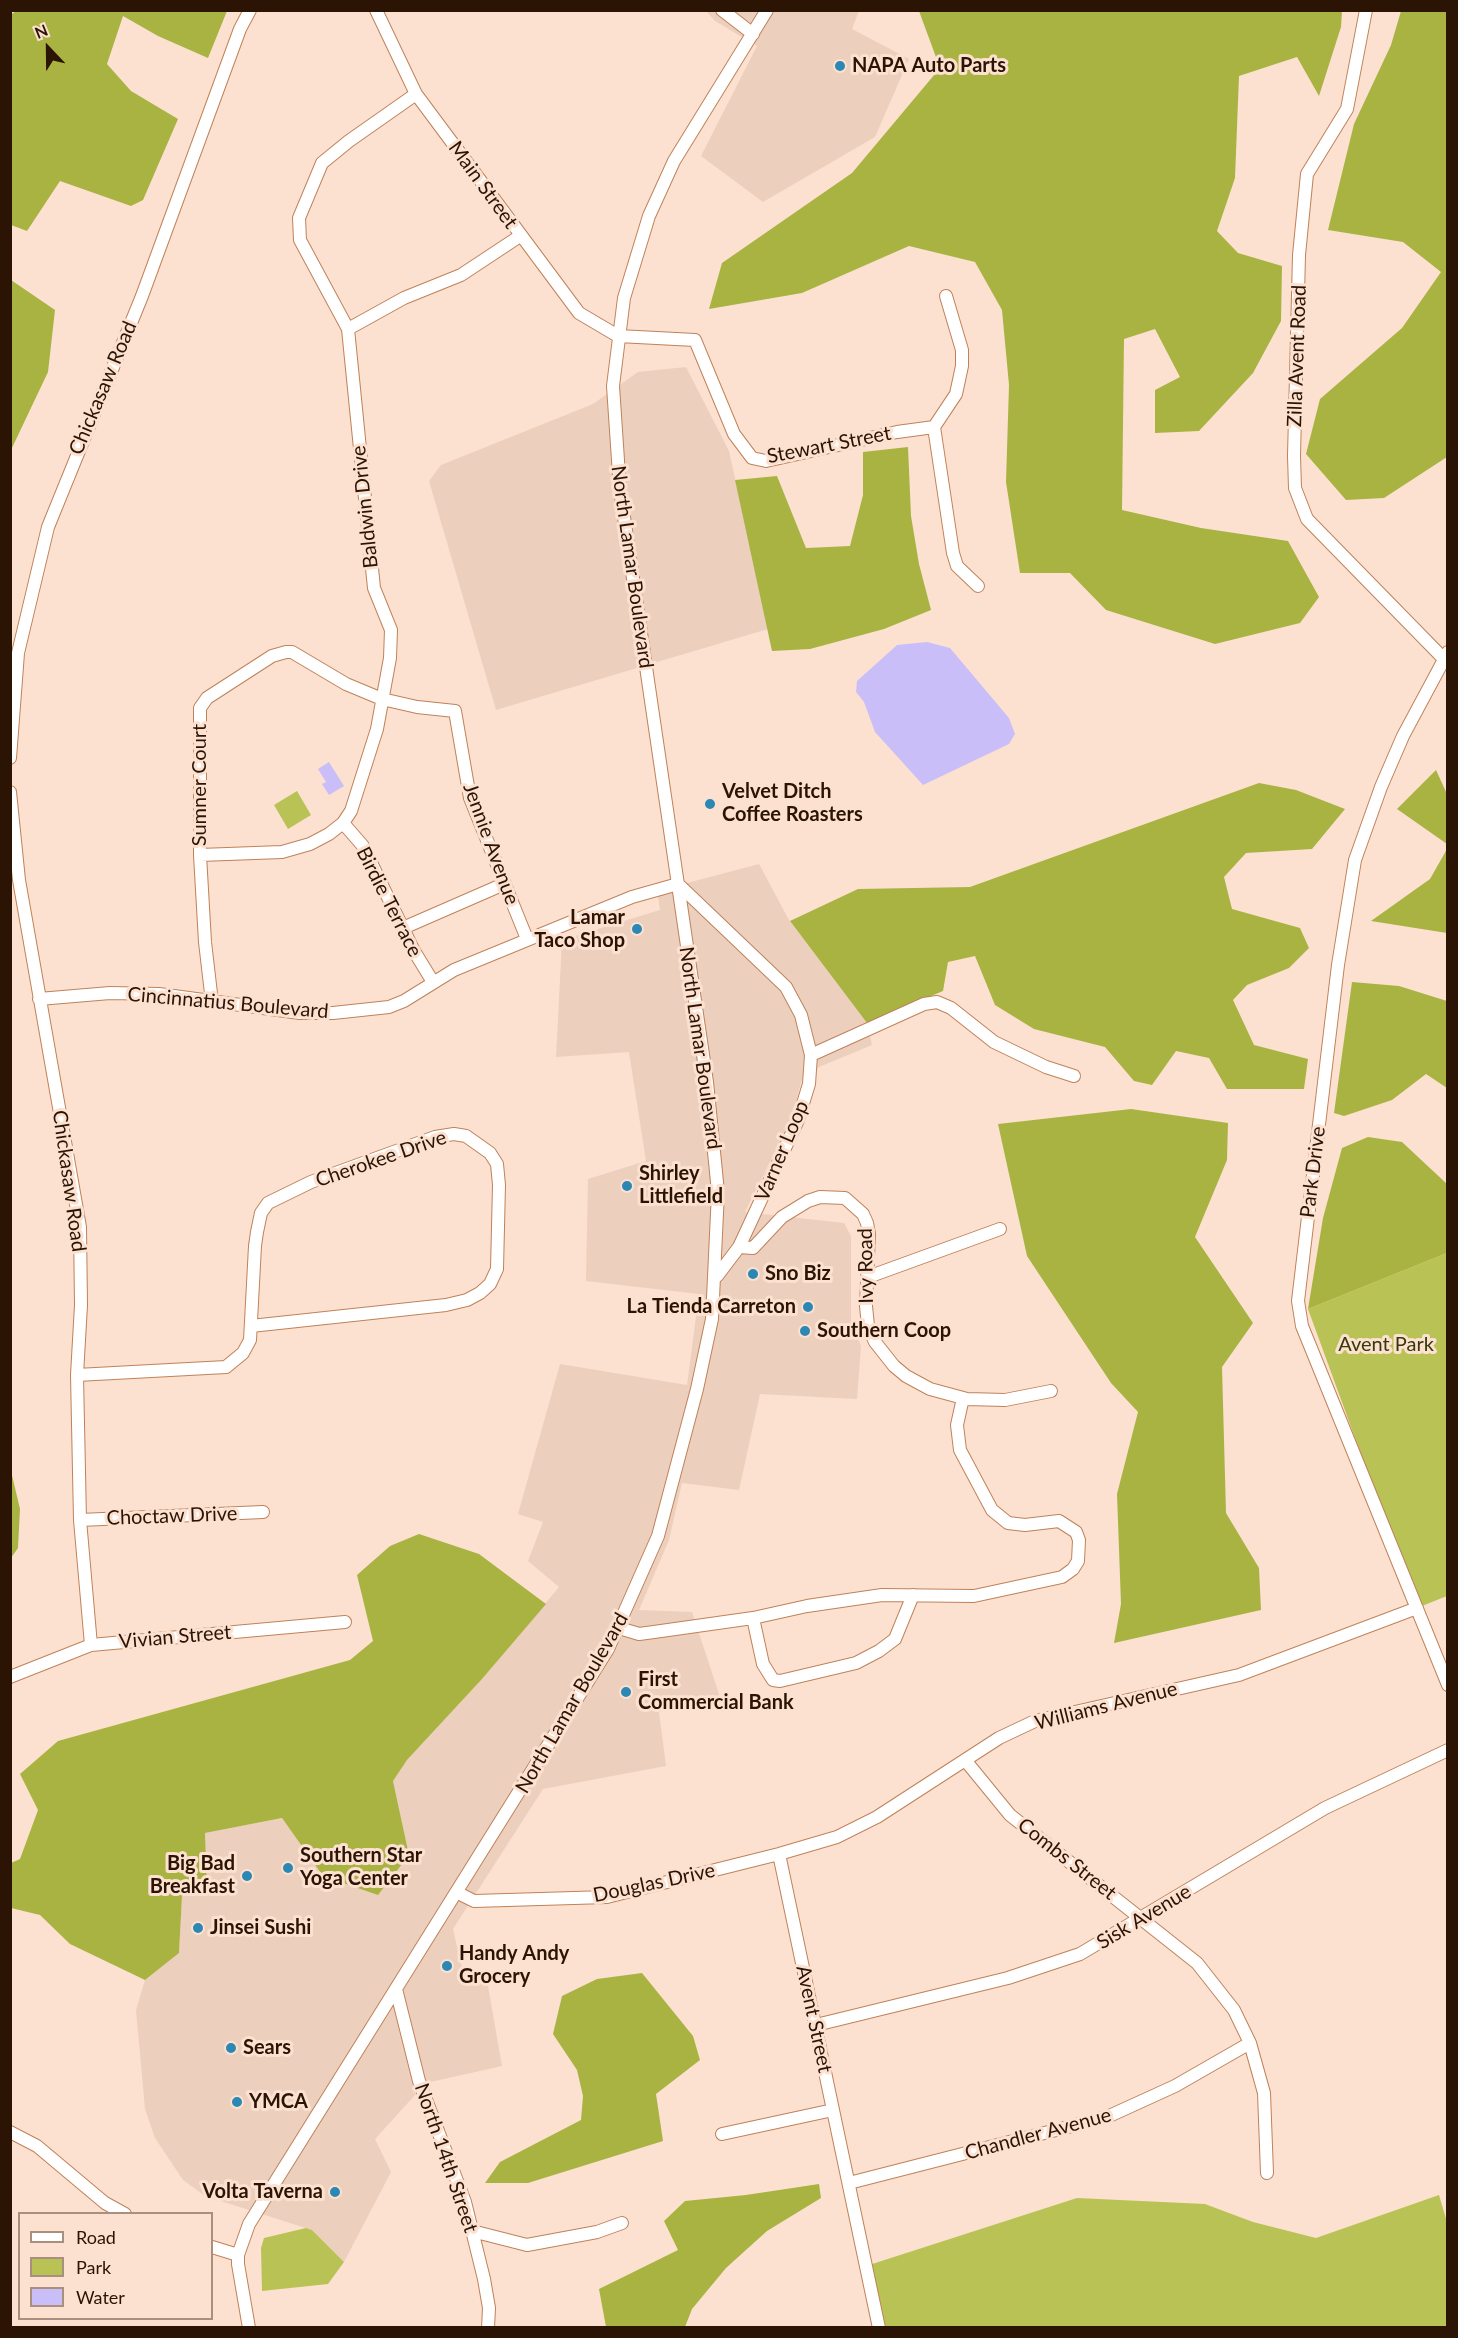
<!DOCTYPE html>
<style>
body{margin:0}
#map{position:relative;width:1458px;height:2338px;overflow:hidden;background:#fce1d0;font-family:Lato,sans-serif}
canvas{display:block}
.frame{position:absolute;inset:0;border:12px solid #2b1404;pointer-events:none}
.legend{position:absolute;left:18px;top:2212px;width:195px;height:108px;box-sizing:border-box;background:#fce1d0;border:2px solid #a88f7e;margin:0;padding:8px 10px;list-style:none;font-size:18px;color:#2b1404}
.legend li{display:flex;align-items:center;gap:12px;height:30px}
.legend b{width:30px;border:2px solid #a88f7e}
.north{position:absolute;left:18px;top:18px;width:60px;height:60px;-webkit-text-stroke:4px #fce1d0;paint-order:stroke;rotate:338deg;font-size:16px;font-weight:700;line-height:24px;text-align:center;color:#2b1404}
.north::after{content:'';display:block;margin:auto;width:21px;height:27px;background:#2b1404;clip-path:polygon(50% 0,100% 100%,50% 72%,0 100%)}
</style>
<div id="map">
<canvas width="1458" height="2338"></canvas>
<div class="frame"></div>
<ul class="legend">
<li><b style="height:8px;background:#fff"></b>Road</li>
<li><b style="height:16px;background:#b9c355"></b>Park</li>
<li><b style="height:16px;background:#cabef8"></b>Water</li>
</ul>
<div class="north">N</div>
</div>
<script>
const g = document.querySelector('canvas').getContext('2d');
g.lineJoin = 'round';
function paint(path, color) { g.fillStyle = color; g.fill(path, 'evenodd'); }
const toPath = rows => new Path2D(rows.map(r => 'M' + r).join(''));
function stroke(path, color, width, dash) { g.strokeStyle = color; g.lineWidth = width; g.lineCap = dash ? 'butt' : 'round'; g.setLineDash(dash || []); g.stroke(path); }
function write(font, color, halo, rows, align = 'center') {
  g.font = font + ' Lato,sans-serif'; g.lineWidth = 6; g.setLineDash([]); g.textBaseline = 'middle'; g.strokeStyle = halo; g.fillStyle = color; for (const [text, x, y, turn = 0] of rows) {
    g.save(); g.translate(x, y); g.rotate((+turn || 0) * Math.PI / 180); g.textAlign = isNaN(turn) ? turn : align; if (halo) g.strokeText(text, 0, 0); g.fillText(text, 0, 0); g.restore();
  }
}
paint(toPath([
 [706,11,859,11,852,29,909,59,875,137,763,202,701,156,757,46,715,21],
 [686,367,729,451,768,629,496,710,429,481,441,465,593,404,638,372],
 [759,864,789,920,867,1023,872,1045,819,1067,802,1079,791,1120,745,1212,844,1223,851,1236,851,1321,861,1346,857,1399,760,1394,739,1490,682,1483,669,1540,639,1610,692,1612,720,1697,659,1712,666,1766,543,1789,453,1929,464,1977,488,1986,502,2066,426,2083,375,2139,391,2172,344,2262,312,2230,205,2196,183,2180,155,2138,145,2109,136,2010,145,1980,179,1953,182,1896,207,1885,205,1833,282,1818,323,1876,409,1855,393,1781,407,1760,482,1679,559,1587,528,1561,543,1522,518,1514,560,1364,687,1385,699,1294,586,1281,588,1179,646,1161,629,1052,556,1057,562,940,660,910,657,891]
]), '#edcfbd');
paint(toPath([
 [297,791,311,815,288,829,274,805],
 [1447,1253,1447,1596,1417,1608,1308,1309],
 [1439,2195,1447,2222,1447,2327,879,2327,866,2266,1077,2198,1205,2204,1253,2222,1316,2238],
 [306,2228,312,2230,344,2262,328,2284,262,2291,261,2248,264,2238]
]), '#b9c355');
paint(toPath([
 [18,10,227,11,208,58,158,36,123,16,107,64,131,91,178,119,143,200,131,206,60,181,27,231,11,225,10,15],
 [919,11,1342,11,1341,27,1319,96,1297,57,1239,76,1235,178,1217,231,1238,253,1282,266,1281,321,1253,373,1199,431,1155,433,1155,390,1180,377,1155,329,1124,339,1122,510,1201,528,1288,541,1319,597,1300,623,1215,644,1106,610,1070,573,1020,573,1006,482,1009,385,1002,310,975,262,909,246,802,293,709,309,722,263,852,173,940,68],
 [1401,11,1447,11,1447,457,1384,498,1346,500,1306,454,1320,399,1402,328,1441,272,1403,242,1328,230,1354,124,1391,45],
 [11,280,55,310,48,372,11,450],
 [908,447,911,516,919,564,931,610,884,629,810,649,772,651,735,480,777,476,806,548,850,546,863,495,863,452],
 [1436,770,1447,794,1447,844,1397,809],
 [1259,783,1296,790,1345,809,1312,849,1246,853,1224,877,1232,909,1300,928,1309,948,1289,968,1247,985,1233,1000,1254,1045,1308,1059,1304,1089,1227,1089,1209,1058,1176,1051,1152,1085,1134,1081,1105,1047,1034,1029,995,1005,975,956,948,962,943,991,867,1023,790,921,858,889,970,887],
 [1447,849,1447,933,1371,921,1430,879],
 [1352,982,1399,986,1447,1001,1447,1088,1426,1074,1392,1100,1344,1116,1334,1113],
 [1131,1109,1228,1123,1227,1160,1195,1237,1253,1323,1222,1367,1226,1513,1259,1568,1261,1610,1114,1643,1121,1604,1117,1494,1138,1412,1111,1383,1027,1256,998,1124],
 [1368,1137,1402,1142,1447,1184,1447,1253,1308,1309,1323,1218,1342,1148],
 [11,1471,20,1509,18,1548,11,1558],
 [419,1534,479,1554,546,1604,482,1679,407,1760,393,1781,409,1855,378,1895,323,1876,282,1818,205,1833,207,1886,182,1896,179,1953,145,1980,70,1944,40,1915,11,1908,11,1863,20,1859,38,1810,20,1774,58,1741,350,1660,373,1641,357,1575,390,1546],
 [642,1973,693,2036,700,2060,656,2094,663,2141,528,2183,485,2183,500,2162,581,2120,583,2096,577,2070,553,2034,562,1996,597,1979],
 [819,2184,821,2198,767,2231,726,2268,692,2309,685,2327,606,2327,599,2289,678,2250,664,2221,685,2201,746,2195]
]), '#a9b342');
paint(toPath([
 [927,642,950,648,1009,718,1015,734,1009,744,923,785,875,732,864,702,856,692,857,681,897,645],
 [329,762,344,786,329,795,322,784,326,782,318,769]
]), '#cabef8');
const minor = toPath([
 [376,10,416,94,579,313,618,336,695,340,734,434,752,458,766,461,897,432,934,427],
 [722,10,753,34],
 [1366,10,1347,109,1307,174,1299,255,1294,456,1295,488,1307,519,1443,658],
 [348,329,404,298,461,275,520,236],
 [934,427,953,553,957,566,978,586],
 [934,427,956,394,962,366,962,350,946,296],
 [1448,652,1403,736,1381,787,1355,860,1338,965,1298,1301,1302,1326,1448,1685],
 [10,758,18,653,48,527,142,296,240,29,250,10],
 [10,792,19,880,80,1227,81,1305,77,1375,80,1520,91,1645],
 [343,823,363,846,414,951,433,982],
 [200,855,282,852,310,844,329,834,343,823,351,811,377,729,390,658,391,630,374,588,348,329,300,240,299,218,322,163,349,141,416,94],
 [403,928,504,884],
 [39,999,110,993,159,994,300,1013,333,1013,389,1007,404,1001,454,970,632,897,678,884,786,987,801,1015,811,1055,809,1084,798,1120,739,1247,717,1276],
 [212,1002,205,942,200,855,200,708,207,698,272,656,286,652,292,652,346,684,382,699,417,707,455,711,470,798,527,939],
 [811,1055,924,1004,937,1002,951,1008,994,1042,1046,1067,1074,1076],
 [739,1247,753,1248,782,1217,808,1201,820,1197,845,1198,863,1214,867,1223,869,1234,866,1306,868,1326,875,1342,894,1366,906,1376,930,1389,967,1399,1005,1400,1051,1391],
 [868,1277,1000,1229],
 [77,1375,226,1367,243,1353,250,1340,255,1246,257,1232,261,1213,268,1203,311,1182,435,1137,454,1134,466,1136,490,1153,497,1164,499,1185,497,1269,490,1284,480,1293,467,1300,446,1305,251,1326],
 [80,1520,263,1512],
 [753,1618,763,1664,773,1680,780,1681,856,1663,879,1651,895,1639,913,1595],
 [619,1628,639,1634,654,1632,753,1618,807,1606,882,1595,974,1596,1062,1577,1073,1569,1078,1561,1079,1540,1076,1532,1059,1521,1025,1525,1008,1523,992,1510,960,1450,957,1425,963,1398],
 [10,1677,91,1645,345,1622],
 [965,1760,1010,1815,1197,1963,1234,2010,1250,2043,1264,2093,1267,2173],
 [779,1854,879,2328],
 [458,1893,474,1901,607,1897,779,1854,837,1837,877,1817,999,1738,1035,1721,1239,1675,1417,1608],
 [396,1989,419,2081,465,2202,484,2279,489,2308,488,2328],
 [816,2025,1008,1978,1080,1954,1325,1808,1448,1750],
 [10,2132,37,2146,105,2203,125,2214],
 [722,2134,833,2110],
 [849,2183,1107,2117,1175,2086,1250,2043],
 [472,2231,527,2245,597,2232,622,2223],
 [212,2247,238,2255],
 [249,2328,238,2264,238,2255,249,2224,608,1649,658,1536,697,1389,712,1319,718,1192,707,1082,620,490,613,386,624,298,649,216,674,161,767,10]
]);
stroke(minor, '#bf8259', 14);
stroke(minor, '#fff', 12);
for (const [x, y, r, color] of [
 [840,66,6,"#2b88b5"],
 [710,804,6,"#2b88b5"],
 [637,929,6,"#2b88b5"],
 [627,1186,6,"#2b88b5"],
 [753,1274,6,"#2b88b5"],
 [808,1307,6,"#2b88b5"],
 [805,1331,6,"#2b88b5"],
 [626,1692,6,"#2b88b5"],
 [288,1868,6,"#2b88b5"],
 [247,1876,6,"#2b88b5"],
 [198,1928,6,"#2b88b5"],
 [447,1966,6,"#2b88b5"],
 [231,2048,6,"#2b88b5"],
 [237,2102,6,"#2b88b5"],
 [335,2192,6,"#2b88b5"]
]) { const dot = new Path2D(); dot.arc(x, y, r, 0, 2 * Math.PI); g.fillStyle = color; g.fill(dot); stroke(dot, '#fce1d0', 2); }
write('bold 20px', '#2b1404', '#fce1d0', [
 ["NAPA Auto Parts",852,66],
 ["Velvet Ditch",722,792],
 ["Coffee Roasters",722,815],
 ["Lamar",625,918,"right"],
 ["Taco Shop",625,941,"right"],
 ["Shirley",639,1174],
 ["Littlefield",639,1197],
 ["Sno Biz",765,1274],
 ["La Tienda Carreton",796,1307,"right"],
 ["Southern Coop",817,1331],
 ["First",638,1680],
 ["Commercial Bank",638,1703],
 ["Southern Star",300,1856],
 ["Yoga Center",300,1879],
 ["Big Bad",235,1864,"right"],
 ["Breakfast",235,1887,"right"],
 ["Jinsei Sushi",210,1928],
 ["Handy Andy",459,1954],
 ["Grocery",459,1977],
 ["Sears",243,2048],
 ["YMCA",249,2102],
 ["Volta Taverna",323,2192,"right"]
], 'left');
write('20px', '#2b1404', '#fce1d0', [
 ["Main Street",483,185,54],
 ["Zilla Avent Road",1297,356,-88],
 ["Chickasaw Road",103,388,-67],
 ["Stewart Street",829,445,-11],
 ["Baldwin Drive",365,507,-96],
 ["North Lamar Boulevard",632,567,82],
 ["Sumner Court",200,785,-90],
 ["Jennie Avenue",491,844,70],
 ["Birdie Terrace",389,902,63],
 ["Cincinnatius Boulevard",228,1003,5],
 ["North Lamar Boulevard",700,1048,82],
 ["Varner Loop",782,1151,-67],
 ["Cherokee Drive",381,1159,-19],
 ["Park Drive",1313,1172,-83],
 ["Chickasaw Road",69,1181,82],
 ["Ivy Road",866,1266,-91],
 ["Choctaw Drive",172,1516,-2],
 ["Vivian Street",175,1637,-5],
 ["North Lamar Boulevard",572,1703,-60],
 ["Williams Avenue",1106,1706,-14],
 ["Combs Street",1067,1859,38],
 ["Douglas Drive",654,1883,-12],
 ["Sisk Avenue",1144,1917,-31],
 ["Avent Street",814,2019,78],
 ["Chandler Avenue",1038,2134,-15],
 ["North 14th Street",446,2158,71]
]);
write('20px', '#363a0a', '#fce1d0', [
 ["Avent Park",1386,1345]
]);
</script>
